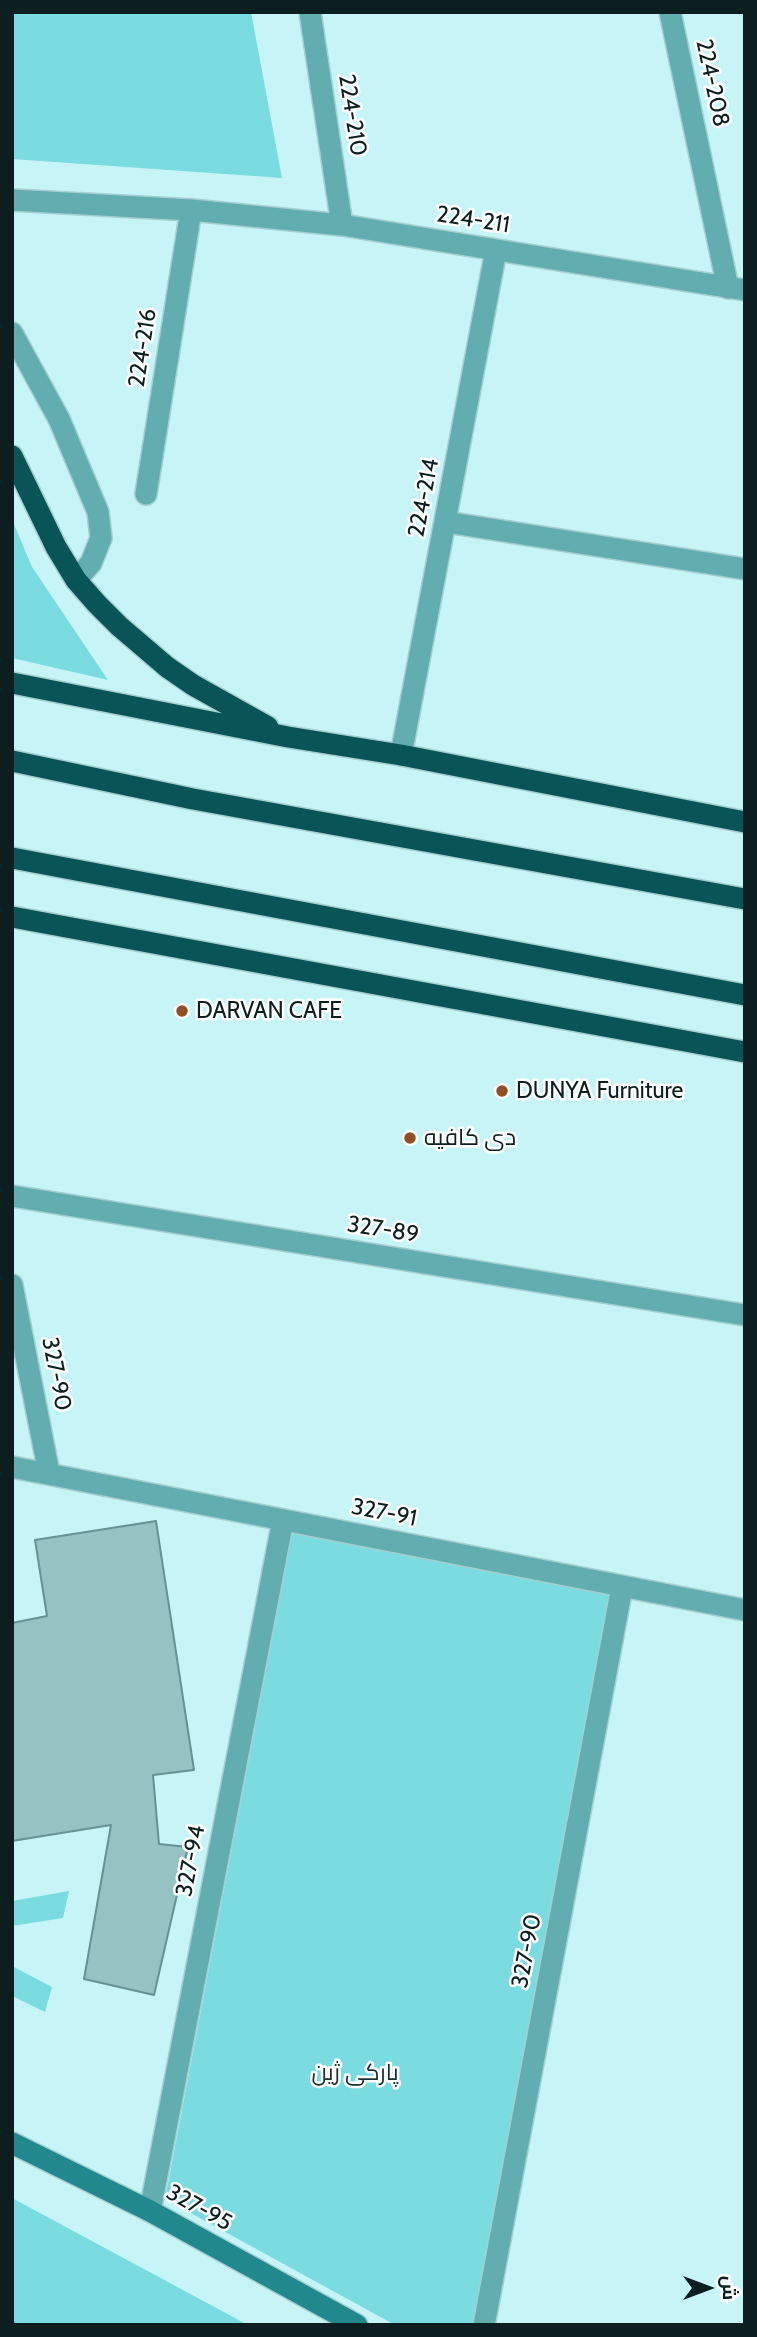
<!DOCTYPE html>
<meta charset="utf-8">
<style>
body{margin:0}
#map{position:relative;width:757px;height:2337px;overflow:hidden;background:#c7f5f7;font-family:Cabin,Cairo,sans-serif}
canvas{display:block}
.frame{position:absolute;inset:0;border:14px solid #0c1e1f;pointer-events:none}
.north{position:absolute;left:673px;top:2253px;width:70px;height:70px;-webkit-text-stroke:5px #fff;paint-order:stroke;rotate:90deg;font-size:19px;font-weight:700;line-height:28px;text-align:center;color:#0c1e1f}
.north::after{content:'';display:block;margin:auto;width:24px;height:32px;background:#0c1e1f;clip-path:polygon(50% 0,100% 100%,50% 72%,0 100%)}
</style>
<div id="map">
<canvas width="757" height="2337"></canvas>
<div class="frame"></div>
<div class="north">ش</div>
</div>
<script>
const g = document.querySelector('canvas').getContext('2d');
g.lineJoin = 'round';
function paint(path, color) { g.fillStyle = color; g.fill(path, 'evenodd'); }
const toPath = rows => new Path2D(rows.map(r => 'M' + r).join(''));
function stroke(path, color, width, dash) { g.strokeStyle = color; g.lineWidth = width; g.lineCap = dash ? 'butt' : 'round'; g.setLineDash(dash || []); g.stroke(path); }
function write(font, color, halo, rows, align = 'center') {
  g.font = font + ' Cabin,Cairo,sans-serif'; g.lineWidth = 5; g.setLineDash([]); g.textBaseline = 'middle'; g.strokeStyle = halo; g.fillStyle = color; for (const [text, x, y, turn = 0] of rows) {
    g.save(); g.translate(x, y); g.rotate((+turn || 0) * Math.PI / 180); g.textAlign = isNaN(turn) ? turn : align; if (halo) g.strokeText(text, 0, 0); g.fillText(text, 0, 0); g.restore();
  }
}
paint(toPath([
 [12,12,251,12,282,178,12,159],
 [12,519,32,567,108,680,12,658],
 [292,1533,609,1595,473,2325,395,2325,165,2199],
 [69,1891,63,1918,12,1926,12,1901],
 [12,1966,52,1987,45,2012,12,1996],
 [12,2198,248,2325,12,2325]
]), '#7adce0');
const building = toPath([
 [156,1521,194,1770,153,1775,159,1844,188,1847,154,1995,84,1979,111,1825,12,1841,12,1623,47,1616,35,1540,156,1521]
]);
paint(building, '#96c2c3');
stroke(building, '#679193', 2);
const street = toPath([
 [310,12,342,225],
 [670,12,728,288],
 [12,200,191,210,342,225,745,290],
 [12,333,59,419,98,512,101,538,91,563,76,580],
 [146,494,191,210],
 [446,522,745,569],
 [401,755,496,250],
 [12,1196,745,1315],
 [12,1285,49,1473],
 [12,1467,745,1610],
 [150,2211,283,1520],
 [484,2325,622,1587]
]);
const secondary = toPath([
 [12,2143,150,2211,357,2325]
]);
const highway = toPath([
 [12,456,56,547,76,580,97,604,119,626,167,667,193,685,268,727],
 [12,683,288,737,401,755,745,822],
 [12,761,193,799,745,899],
 [12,858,745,995],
 [12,917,745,1052]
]);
stroke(street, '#a5ced0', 24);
stroke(secondary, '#a5ced0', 24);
stroke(highway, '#a5ced0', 24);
stroke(toPath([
 [12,2322,16,2325]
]), '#8db3b5', 4.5, [5, 3.5]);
stroke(street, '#62adb0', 21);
stroke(secondary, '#21898e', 21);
stroke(highway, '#095457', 21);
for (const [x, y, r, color] of [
 [182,1011,7,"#934e24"],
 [502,1091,7,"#934e24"],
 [410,1138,7,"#934e24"]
]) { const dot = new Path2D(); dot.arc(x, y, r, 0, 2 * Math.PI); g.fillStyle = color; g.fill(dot); stroke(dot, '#fff', 2.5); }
write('23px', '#0c1e1f', '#fff', [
 ["224-208",712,83,78],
 ["224-210",352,115,81],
 ["224-211",473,220,9],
 ["224-216",143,348,-81],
 ["224-214",424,498,-79],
 ["327-89",383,1230,9],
 ["327-90",56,1374,79],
 ["327-91",384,1513,11],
 ["327-94",191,1861,-79],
 ["327-90",527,1951,-79],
 ["327-95",199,2208,29]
]);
write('23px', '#0c1e1f', '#fff', [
 ["DARVAN CAFE",196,1011],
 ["DUNYA Furniture",516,1091],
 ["دى كافيه",424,1138]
], 'left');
write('23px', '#1b3031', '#fff', [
 ["پارکی ژین",355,2073]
]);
</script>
